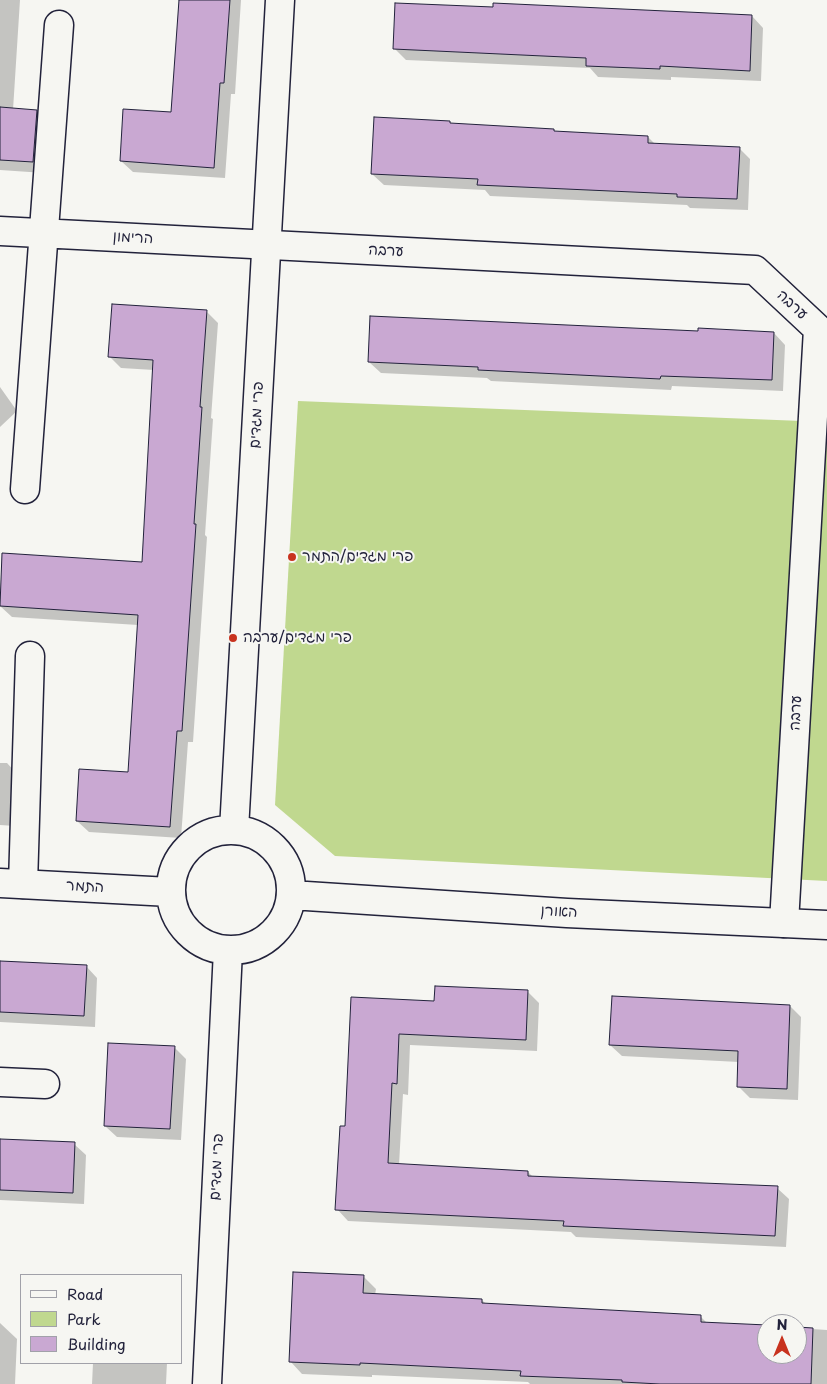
<!DOCTYPE html>
<meta charset="utf-8">
<style>
body{margin:0}
#map{position:relative;width:827px;height:1384px;overflow:hidden;background:#f6f6f2;font-family:"Playpen Sans",sans-serif}
canvas{display:block}
.legend{position:absolute;left:20px;top:1274px;width:162px;height:90px;box-sizing:border-box;background:#f6f6f2;border:1px solid #a1a1a9;margin:0;padding:6px 9px;list-style:none;font-size:15px;color:#22223b}
.legend li{display:flex;align-items:center;gap:10px;height:25px}
.legend b{width:25px;border:1px solid #a1a1a9}
.north{position:absolute;left:757px;top:1314px;width:50px;height:50px;box-sizing:border-box;background:#f6f6f2;border:1px solid #a1a1a9;border-radius:50%;rotate:0deg;font-size:14px;font-weight:700;line-height:20px;text-align:center;color:#22223b}
.north::after{content:'';display:block;margin:auto;width:18px;height:22px;background:#c8321e;clip-path:polygon(50% 0,100% 100%,50% 72%,0 100%)}
</style>
<div id="map">
<canvas width="827" height="1384"></canvas>
<ul class="legend">
<li><b style="height:6px;background:#f6f6f2"></b>Road</li>
<li><b style="height:14px;background:#c0d88f"></b>Park</li>
<li><b style="height:14px;background:#c9a8d2"></b>Building</li>
</ul>
<div class="north">N</div>
</div>
<script>
const g = document.querySelector('canvas').getContext('2d');
g.lineJoin = 'round';
function paint(path, color) { g.fillStyle = color; g.fill(path, 'evenodd'); }
const toPath = rows => new Path2D(rows.map(r => 'M' + r).join(''));
function stroke(path, color, width, dash) { g.strokeStyle = color; g.lineWidth = width; g.lineCap = dash ? 'butt' : 'round'; g.setLineDash(dash || []); g.stroke(path); }
function write(font, color, halo, rows, align = 'center') {
  g.font = font + ' "Playpen Sans","Playpen Sans Hebrew",sans-serif'; g.lineWidth = 4; g.setLineDash([]); g.textBaseline = 'middle'; g.strokeStyle = halo; g.fillStyle = color; for (const [text, x, y, turn = 0] of rows) {
    g.save(); g.translate(x, y); g.rotate((+turn || 0) * Math.PI / 180); g.textAlign = isNaN(turn) ? turn : align; if (halo) g.strokeText(text, 0, 0); g.fillText(text, 0, 0); g.restore();
  }
}
paint(toPath([
 [298,401,827,422,827,881,335,856,275,805]
]), '#c0d88f');
paint(toPath([
 [0,0,20,0,13,110,37,111,48,123,44,173,0,170],
 [179,0,241,0,235,94,231,94,225,178,133,172,121,161,172,113],
 [494,8,752,16,763,28,761,81,671,77,671,80,598,77,590,68,406,60,394,48],
 [450,122,453,125,554,130,556,132,648,137,655,144,739,148,750,159,748,210,690,208,687,205,490,196,485,190,384,185,372,174],
 [206,311,218,323,211,418,213,419,205,535,207,537,193,742,188,742,181,838,89,832,77,821,129,773,138,625,12,617,0,606,143,563,154,370,121,368,110,357],
 [699,329,774,333,785,345,783,391,672,386,671,390,491,381,487,378,381,373,369,362,699,332],
 [0,387,17,411,0,427],
 [0,763,7,763,18,775,15,826,0,825],
 [0,962,86,966,97,978,95,1027,0,1022],
 [528,992,539,1003,537,1051,410,1045,408,1095,403,1094,399,1165,528,1172,533,1177,777,1188,789,1199,786,1247,576,1237,571,1232,348,1221,337,1209,346,1127,352,998,436,1002],
 [790,1006,801,1017,798,1100,750,1098,738,1086,739,1062,622,1056,610,1045],
 [174,1047,186,1059,181,1140,117,1137,105,1126],
 [0,1140,74,1144,86,1155,84,1204,0,1200],
 [363,1276,376,1289,375,1295,482,1300,487,1305,701,1317,708,1324,767,1327,767,1354,797,1354,797,1328,827,1330,827,1384,530,1384,528,1382,372,1375,372,1377,302,1374,290,1361],
 [0,1323,17,1339,15,1384,0,1384],
 [93,1363,167,1363,166,1384,92,1384]
]), '#0003');
const building = toPath([
 [179,0,230,0,224,83,220,83,214,168,120,161,123,109,171,112,179,0],
 [395,3,493,7,493,3,752,15,750,71,660,66,660,69,586,66,586,58,393,49,395,3],
 [0,107,37,110,33,162,0,160,0,107],
 [374,117,450,121,450,123,554,129,554,131,648,136,648,143,740,147,737,199,677,197,677,194,477,185,478,179,371,174,374,117],
 [112,304,207,310,200,407,202,407,194,524,196,524,182,731,177,731,170,827,76,821,79,769,128,772,138,615,0,606,2,553,142,562,153,360,108,357,112,304],
 [370,316,698,331,698,328,774,332,772,380,661,376,660,379,478,370,478,367,368,362,370,316],
 [0,961,87,965,84,1016,0,1012,0,961],
 [435,986,528,990,526,1040,399,1034,397,1084,392,1083,388,1163,528,1171,528,1176,778,1186,775,1236,563,1226,564,1221,335,1210,340,1126,345,1126,351,997,434,1001,435,986],
 [612,996,790,1005,787,1089,737,1087,738,1051,609,1045,612,996],
 [108,1043,175,1046,170,1129,104,1126,108,1043],
 [0,1139,75,1142,73,1193,0,1190,0,1139],
 [293,1272,364,1275,363,1293,482,1299,482,1303,701,1315,701,1322,767,1325,767,1354,797,1354,797,1327,813,1328,811,1384,660,1384,622,1382,622,1380,520,1376,521,1371,360,1363,360,1365,289,1362,293,1272]
]);
paint(building, '#c9a8d2');
stroke(building, '#22223b', 1);
const minor = toPath([
 [0,231,755,270,818,329,784,923],
 [25,489,59,25],
 [23,884,30,656],
 [0,1082,45,1084]
]);
const tertiary = toPath([
 [234,830,280,0],
 '171 890a60 60 0 1 1 120 0a60 60 0 1 1-120 0Z',
 [0,883,170,892],
 [291,895,567,913,827,925],
 [207,1384,228,950]
]);
stroke(minor, '#22223b', 31);
stroke(tertiary, '#22223b', 31);
stroke(minor, '#f6f6f2', 28);
stroke(tertiary, '#f6f6f2', 28);
for (const [x, y, r, color] of [
 [292,557,5,"#c8321e"],
 [233,638,5,"#c8321e"]
]) { const dot = new Path2D(); dot.arc(x, y, r, 0, 2 * Math.PI); g.fillStyle = color; g.fill(dot); stroke(dot, '#f6f6f2', 2); }
write('15px', '#22223b', '#f6f6f2', [
 ["הרימון",133,238,3],
 ["ערבה",386,251,3],
 ["ערבה",792,305,43],
 ["פרי מגדים",257,415,-87],
 ["ערבה",796,713,-87],
 ["התמר",85,887,3],
 ["האורן",559,912,3],
 ["פרי מגדים",217,1167,-87]
]);
write('15px', '#22223b', '#f6f6f2', [
 ["פרי מגדים/התמר",302,557],
 ["פרי מגדים/ערבה",243,638]
], 'left');
</script>
